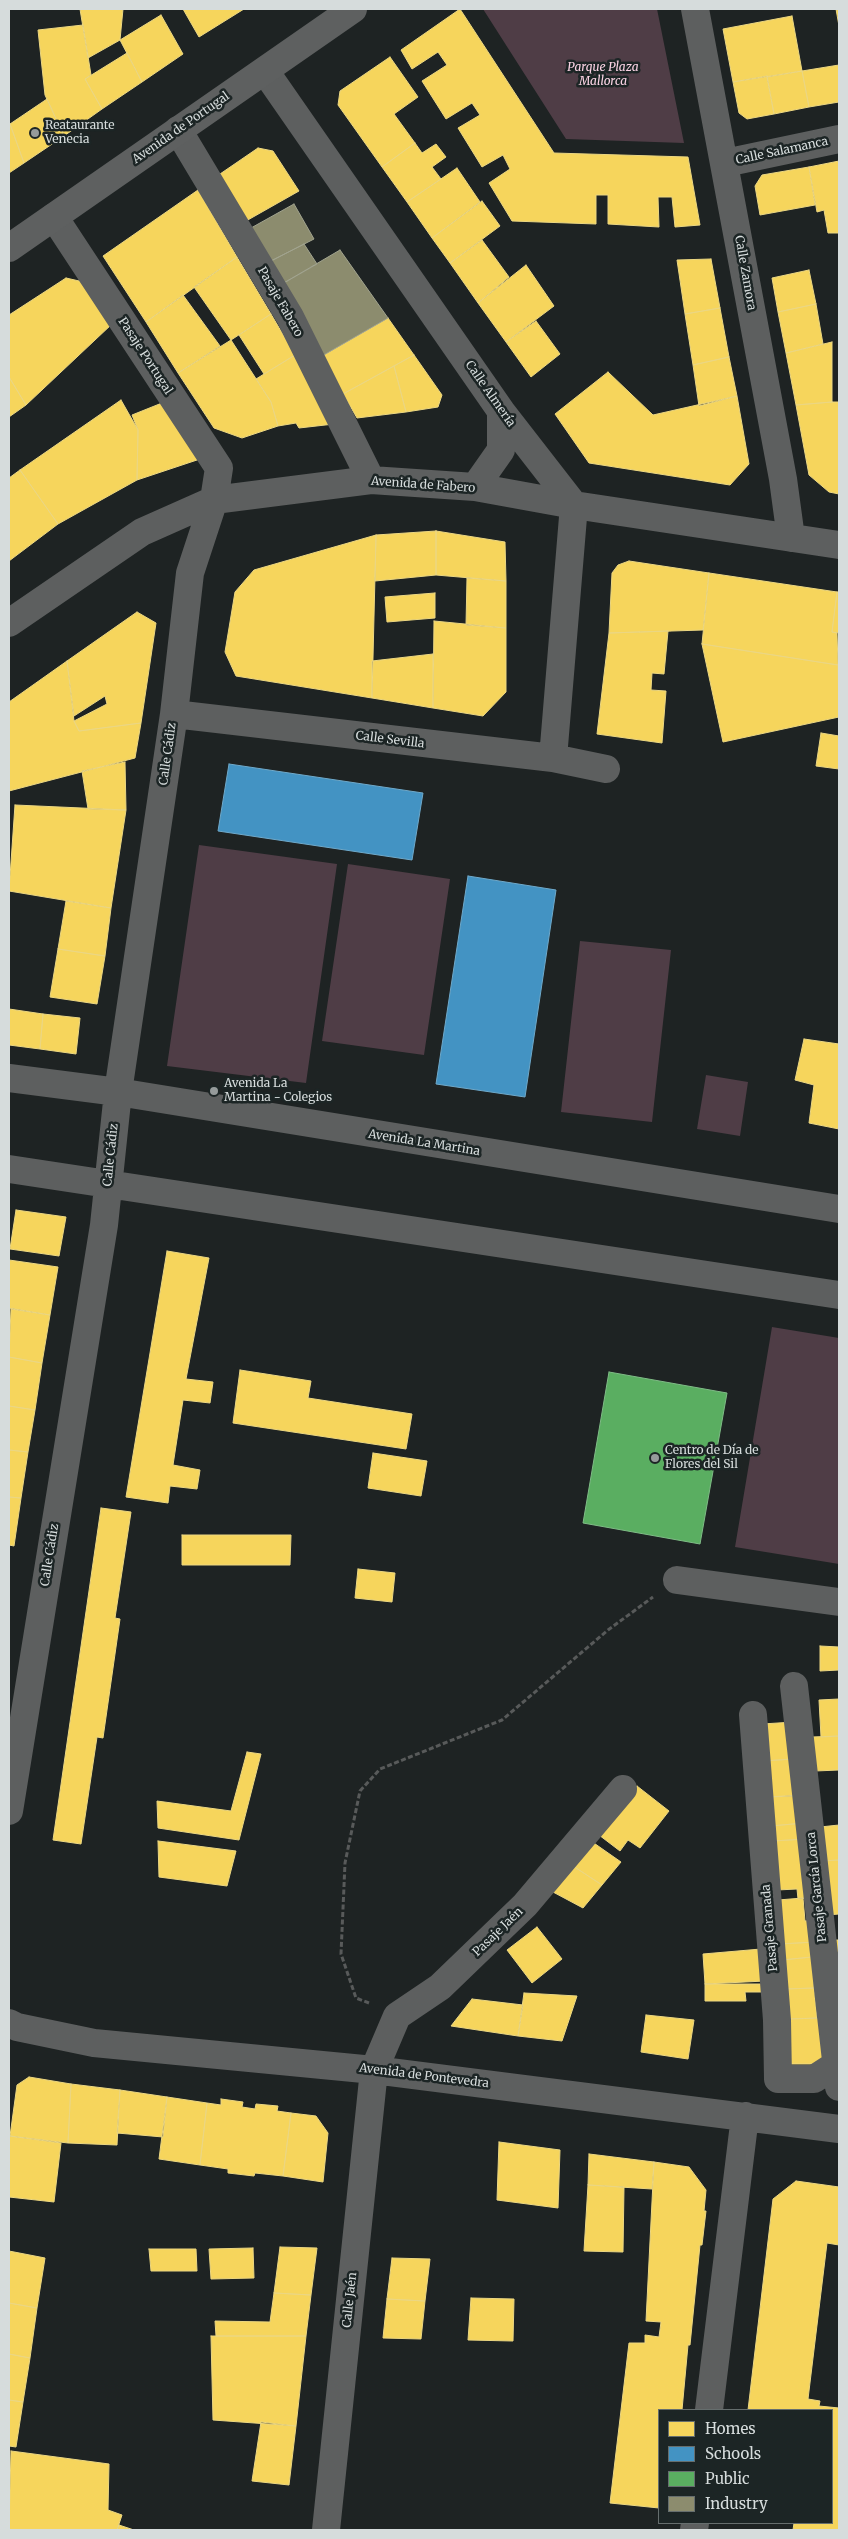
<!DOCTYPE html>
<meta charset="utf-8">
<style>
body{margin:0}
#map{position:relative;width:848px;height:2539px;overflow:hidden;background:#1e2323;font-family:Merriweather,serif}
canvas{display:block}
.frame{position:absolute;inset:0;border:10px solid #d6dcdc;pointer-events:none}
.legend{position:absolute;left:658px;top:2409px;width:175px;height:115px;box-sizing:border-box;background:#1c2525;border:1px solid #666e6e;margin:0;padding:6px 9px;list-style:none;font-size:15px;color:#d6dcdc}
.legend li{display:flex;align-items:center;gap:10px;height:25px}
.legend b{width:25px;border:1px solid #666e6e}
</style>
<div id="map">
<canvas width="848" height="2539"></canvas>
<div class="frame"></div>
<ul class="legend">
<li><b style="height:14px;background:#f6d55c"></b>Homes</li>
<li><b style="height:14px;background:#4393c3"></b>Schools</li>
<li><b style="height:14px;background:#5aae61"></b>Public</li>
<li><b style="height:14px;background:#8c8c6e"></b>Industry</li>
</ul>
</div>
<script>
const g = document.querySelector('canvas').getContext('2d');
g.lineJoin = 'round';
function paint(path, color) { g.fillStyle = color; g.fill(path, 'evenodd'); }
const toPath = rows => new Path2D(rows.map(r => 'M' + r).join(''));
function stroke(path, color, width, dash) { g.strokeStyle = color; g.lineWidth = width; g.lineCap = dash ? 'butt' : 'round'; g.setLineDash(dash || []); g.stroke(path); }
function write(font, color, halo, rows, align = 'center') {
  g.font = font + ' Merriweather,serif'; g.lineWidth = 5; g.setLineDash([]); g.textBaseline = 'middle'; g.strokeStyle = halo; g.fillStyle = color; for (const [text, x, y, turn = 0] of rows) {
    g.save(); g.translate(x, y); g.rotate((+turn || 0) * Math.PI / 180); g.textAlign = isNaN(turn) ? turn : align; if (halo) g.strokeText(text, 0, 0); g.fillText(text, 0, 0); g.restore();
  }
}
paint(toPath([
 [483,9,657,9,684,143,566,139],
 [199,845,337,864,306,1083,167,1066],
 [348,864,450,879,424,1055,322,1041],
 [580,941,671,950,652,1122,561,1112],
 [706,1075,748,1082,740,1136,697,1129],
 [772,1327,839,1338,839,1564,735,1547]
]), '#4f3d46');
const homes = toPath([
 [80,9,123,9,120,40,88,58,80,9],
 [183,9,244,9,199,37,183,9],
 [460,9,554,153,688,157,700,225,675,227,672,197,658,197,659,227,608,224,608,195,596,195,596,224,512,221,489,183,510,169,503,155,482,167,458,128,480,115,472,103,446,119,422,81,447,65,438,52,412,69,401,50,460,9],
 [836,9,839,9,839,26,836,9],
 [161,15,183,54,142,82,120,40,161,15],
 [792,16,802,71,733,82,723,29,792,16],
 [83,25,91,75,85,79,102,109,64,136,45,95,38,30,83,25],
 [127,53,142,82,102,109,85,79,127,53],
 [390,57,418,97,394,114,415,143,382,167,338,105,340,91,390,57],
 [839,65,839,102,809,107,802,71,839,65],
 [802,71,809,107,774,114,767,77,802,71],
 [767,76,774,114,747,119,739,113,733,82,767,76],
 [47,99,64,136,24,163,10,124,47,99],
 [10,124,24,163,9,173,9,125,10,124],
 [415,143,422,153,436,144,446,157,432,167,441,179,407,202,382,167,415,143],
 [258,148,273,151,299,191,246,221,220,174,258,148],
 [839,161,839,233,828,233,824,210,817,212,809,167,839,161],
 [809,167,815,205,760,215,755,186,762,175,809,167],
 [457,168,480,202,432,238,407,202,457,168],
 [198,190,237,257,146,322,103,256,198,190],
 [482,201,500,226,450,263,432,238,482,201],
 [482,240,509,277,478,303,450,263,482,240],
 [237,257,271,314,231,340,194,287,237,257],
 [711,259,720,308,685,314,677,260,711,259],
 [526,265,554,306,506,342,478,303,526,265],
 [809,270,816,304,778,312,772,278,809,270],
 [66,278,88,283,112,324,26,405,9,377,9,315,66,278],
 [183,295,220,346,178,373,146,322,183,295],
 [816,304,823,344,786,353,778,312,816,304],
 [720,308,729,357,693,365,685,314,720,308],
 [271,314,295,355,264,374,239,335,271,314],
 [388,318,414,355,343,394,322,356,388,318],
 [536,321,560,354,531,377,506,342,536,321],
 [231,340,271,402,278,426,242,438,214,428,178,373,231,340],
 [832,342,832,402,796,405,786,353,832,342],
 [295,355,334,424,299,428,296,423,278,426,271,402,256,379,295,355],
 [414,355,442,395,438,407,406,412,394,366,414,355],
 [729,357,737,396,699,406,693,365,729,357],
 [394,366,406,412,357,418,343,394,394,366],
 [608,372,653,415,737,396,749,464,730,485,589,463,555,414,608,372],
 [9,377,26,405,9,417,9,377],
 [121,400,138,430,137,480,58,524,20,470,121,400],
 [167,401,206,457,137,480,138,430,132,415,167,401],
 [832,402,839,402,839,494,829,492,809,475,796,405,832,402],
 [20,470,58,524,9,561,9,478,20,470],
 [436,531,436,575,375,581,376,535,436,531],
 [436,531,505,542,506,581,436,575,436,531],
 [376,535,372,698,236,676,225,652,235,592,254,570,376,535],
 [629,561,709,573,703,630,609,633,612,573,618,565,629,561],
 [709,573,837,592,832,632,837,633,838,665,702,644,709,573],
 [467,578,506,581,506,628,466,625,467,578],
 [837,592,839,592,839,633,832,632,837,592],
 [435,593,435,618,387,622,385,597,435,593],
 [137,612,156,623,141,723,79,731,74,721,107,704,105,696,74,716,67,661,137,612],
 [434,621,506,628,506,692,483,716,433,708,434,621],
 [668,631,664,674,652,673,651,690,666,691,662,743,597,734,609,633,668,631],
 [702,644,838,665,839,717,723,742,702,644],
 [433,654,433,708,372,698,372,661,433,654],
 [67,661,74,721,79,731,141,723,135,758,9,791,9,702,67,661],
 [821,733,839,736,839,769,816,766,821,733],
 [125,762,126,810,88,809,82,771,125,762],
 [15,805,126,810,111,908,9,891,15,805],
 [66,901,111,908,105,956,58,949,66,901],
 [58,949,105,956,97,1004,50,997,58,949],
 [9,1009,43,1014,40,1049,9,1045,9,1009],
 [43,1014,80,1018,76,1054,40,1049,43,1014],
 [804,1039,839,1044,839,1129,809,1123,814,1085,795,1080,804,1039],
 [16,1210,66,1217,59,1256,10,1249,16,1210],
 [167,1251,209,1258,186,1379,213,1382,210,1403,183,1400,173,1465,200,1470,197,1489,170,1486,168,1503,126,1497,167,1251],
 [9,1260,58,1267,50,1315,9,1308,9,1260],
 [11,1309,50,1315,42,1363,9,1357,11,1309],
 [9,1357,42,1363,35,1410,9,1406,9,1357],
 [240,1370,311,1381,308,1398,412,1414,406,1449,233,1423,240,1370],
 [9,1406,35,1410,28,1452,9,1450,9,1406],
 [9,1450,28,1452,21,1498,9,1497,9,1450],
 [373,1453,427,1461,421,1496,368,1488,373,1453],
 [9,1497,21,1498,14,1546,9,1545,9,1497],
 [101,1508,131,1512,115,1618,120,1619,103,1738,97,1737,81,1844,53,1840,101,1508],
 [182,1535,291,1535,290,1565,182,1565,182,1535],
 [358,1569,395,1573,392,1602,355,1598,358,1569],
 [820,1646,839,1647,839,1670,820,1671,820,1646],
 [839,1699,839,1736,821,1737,819,1700,839,1699],
 [794,1722,792,1759,764,1761,762,1724,794,1722],
 [839,1736,839,1770,815,1771,812,1737,839,1736],
 [247,1752,261,1754,239,1840,158,1828,157,1801,231,1811,247,1752],
 [792,1759,801,1795,768,1797,764,1761,792,1759],
 [637,1786,669,1811,640,1848,628,1840,620,1851,599,1835,637,1786],
 [793,1796,804,1823,771,1826,768,1797,793,1796],
 [804,1823,805,1839,773,1841,771,1826,804,1823],
 [839,1825,839,1860,822,1861,820,1827,839,1825],
 [805,1839,810,1898,798,1899,797,1889,777,1890,773,1841,805,1839],
 [158,1841,236,1851,227,1886,159,1877,158,1841],
 [591,1841,621,1862,602,1885,573,1866,591,1841],
 [839,1860,839,1914,827,1915,822,1861,839,1860],
 [573,1866,602,1885,583,1908,553,1892,573,1866],
 [803,1898,805,1921,813,1920,815,1942,780,1944,778,1900,803,1898],
 [537,1927,562,1959,532,1983,507,1950,537,1927],
 [830,1940,839,1940,839,1956,831,1956,830,1940],
 [815,1942,812,1957,782,1960,780,1944,815,1942],
 [761,1949,765,1981,705,1984,703,1954,761,1949],
 [812,1957,814,1988,785,1989,782,1960,812,1957],
 [705,1984,767,1984,767,1992,745,1992,746,2001,705,2001,705,1984],
 [814,1988,817,2018,788,2019,785,1989,814,1988],
 [524,1993,577,1996,562,2041,518,2036,524,1993],
 [472,1999,523,2005,518,2036,451,2026,472,1999],
 [646,2015,694,2020,688,2059,641,2052,646,2015],
 [823,2018,823,2064,787,2064,788,2019,823,2018],
 [29,2077,71,2084,68,2143,10,2136,17,2085,29,2077],
 [71,2084,120,2090,117,2145,68,2143,71,2084],
 [120,2090,167,2097,163,2137,117,2133,120,2090],
 [167,2097,207,2103,200,2165,159,2159,167,2097],
 [221,2099,243,2102,242,2107,255,2109,256,2104,278,2106,277,2111,291,2113,283,2176,255,2173,254,2176,228,2173,228,2169,200,2165,207,2103,221,2105,221,2099],
 [291,2113,316,2116,328,2133,323,2182,283,2176,291,2113],
 [9,2136,61,2143,54,2202,9,2197,9,2136],
 [499,2142,560,2150,558,2208,497,2200,499,2142],
 [589,2154,654,2162,652,2189,588,2185,589,2154],
 [654,2162,689,2167,706,2190,704,2211,706,2211,702,2245,700,2245,690,2345,688,2345,682,2410,659,2410,659,2508,610,2503,629,2343,645,2343,645,2335,659,2337,661,2322,646,2321,654,2162],
 [796,2181,839,2187,839,2245,827,2243,808,2399,820,2401,819,2406,839,2408,839,2530,793,2530,794,2523,832,2523,832,2410,748,2410,773,2199,796,2181],
 [588,2185,624,2187,623,2252,584,2251,588,2185],
 [280,2247,317,2248,311,2295,274,2293,280,2247],
 [253,2248,254,2278,211,2279,209,2249,253,2248],
 [149,2249,196,2249,197,2271,151,2271,149,2249],
 [9,2251,45,2258,37,2308,9,2303,9,2251],
 [392,2258,430,2259,425,2301,387,2299,392,2258],
 [274,2293,311,2295,306,2336,216,2336,215,2321,270,2322,274,2293],
 [471,2298,514,2299,513,2341,468,2340,471,2298],
 [387,2299,425,2301,421,2339,383,2338,387,2299],
 [9,2303,37,2308,30,2358,9,2354,9,2303],
 [211,2336,306,2336,296,2426,213,2420,211,2336],
 [9,2354,30,2358,23,2402,9,2400,9,2354],
 [9,2400,23,2402,16,2447,9,2446,9,2400],
 [261,2422,296,2426,289,2485,252,2481,261,2422],
 [11,2451,109,2464,108,2510,122,2515,117,2530,9,2530,11,2451],
 [119,2525,134,2530,117,2530,119,2525]
]);
paint(homes, '#f6d55c');
stroke(homes, '#ecd782', 1);
const schools = toPath([
 [229,764,423,793,412,860,218,831,229,764],
 [468,876,556,890,525,1097,436,1084,468,876]
]);
paint(schools, '#4393c3');
stroke(schools, '#6fa9ca', 1);
const public = toPath([
 [609,1372,727,1393,700,1544,583,1523,609,1372]
]);
paint(public, '#5aae61');
stroke(public, '#7fbc86', 1);
const industry = toPath([
 [294,204,314,239,269,262,251,228,294,204],
 [304,244,317,264,282,284,269,262,304,244],
 [340,250,388,318,322,356,282,284,340,250]
]);
paint(industry, '#8c8c6e');
stroke(industry, '#a2a48f', 1);
stroke(toPath([
 [369,2003,356,1998,341,1954,345,1863,360,1791,380,1769,502,1720,608,1630,653,1597]
]), '#585a5a', 3, [5, 2.5]);
stroke(toPath([
 [695,9,783,479,791,538],
 [265,71,501,411,574,505,553,758],
 [178,130,290,317,371,480],
 [725,163,839,139],
 [475,487,501,450,501,411],
 [9,623,142,532,214,500,371,480,475,487,574,505,839,545],
 [174,714,553,758,606,769],
 [9,1078,118,1092,839,1209],
 [9,1169,839,1295],
 [677,1580,839,1602],
 [794,1686,839,2087],
 [753,1715,777,2020,778,2079,814,2079,837,2064],
 [9,1811,104,1225,118,1092,174,714,190,573,214,500,219,468,54,217],
 [9,2023,17,2027,94,2043,374,2070,839,2129],
 [709,2410,745,2116],
 [326,2530,374,2070,397,2016,440,1987,525,1905,623,1789],
 [694,2530,695,2523]
]), '#5d5f5f', 28);
stroke(toPath([
 [9,248,353,9]
]), '#5e6060', 28);
for (const [x, y, r, color] of [
 [35,133,5,"#969b9b"],
 [214,1091,5,"#969b9b"],
 [655,1458,5,"#969b9b"]
]) { const dot = new Path2D(); dot.arc(x, y, r, 0, 2 * Math.PI); g.fillStyle = color; g.fill(dot); stroke(dot, '#1c2525', 2); }
write('italic 12px', '#fcd4e5', '#1c2525', [
 ["Parque Plaza",603,68],
 ["Mallorca",603,82]
]);
write('12px', '#d6dcdc', '#1c2525', [
 ["Reataurante",45,126],
 ["Venecia",45,140],
 ["Avenida La",224,1084],
 ["Martina - Colegios",224,1098],
 ["Centro de Día de",665,1451],
 ["Flores del Sil",665,1465]
], 'left');
write('12px', '#d6dcdc', '#1c2525', [
 ["Avenida de Portugal",181,128,-35],
 ["Calle Salamanca",782,151,-12],
 ["Calle Zamora",745,273,80],
 ["Pasaje Fabero",280,302,60],
 ["Pasaje Portugal",145,356,57],
 ["Calle Almería",490,394,55],
 ["Avenida de Fabero",423,485,4],
 ["Calle Sevilla",390,740,7],
 ["Calle Cádiz",168,754,-82],
 ["Avenida La Martina",424,1143,9],
 ["Calle Cádiz",111,1155,-84],
 ["Calle Cádiz",50,1555,-81],
 ["Pasaje García Lorca",817,1887,-96],
 ["Pasaje Granada",770,1928,-95],
 ["Pasaje Jaén",498,1932,-44],
 ["Avenida de Pontevedra",424,2076,7],
 ["Calle Jaén",350,2300,-84]
]);
</script>
